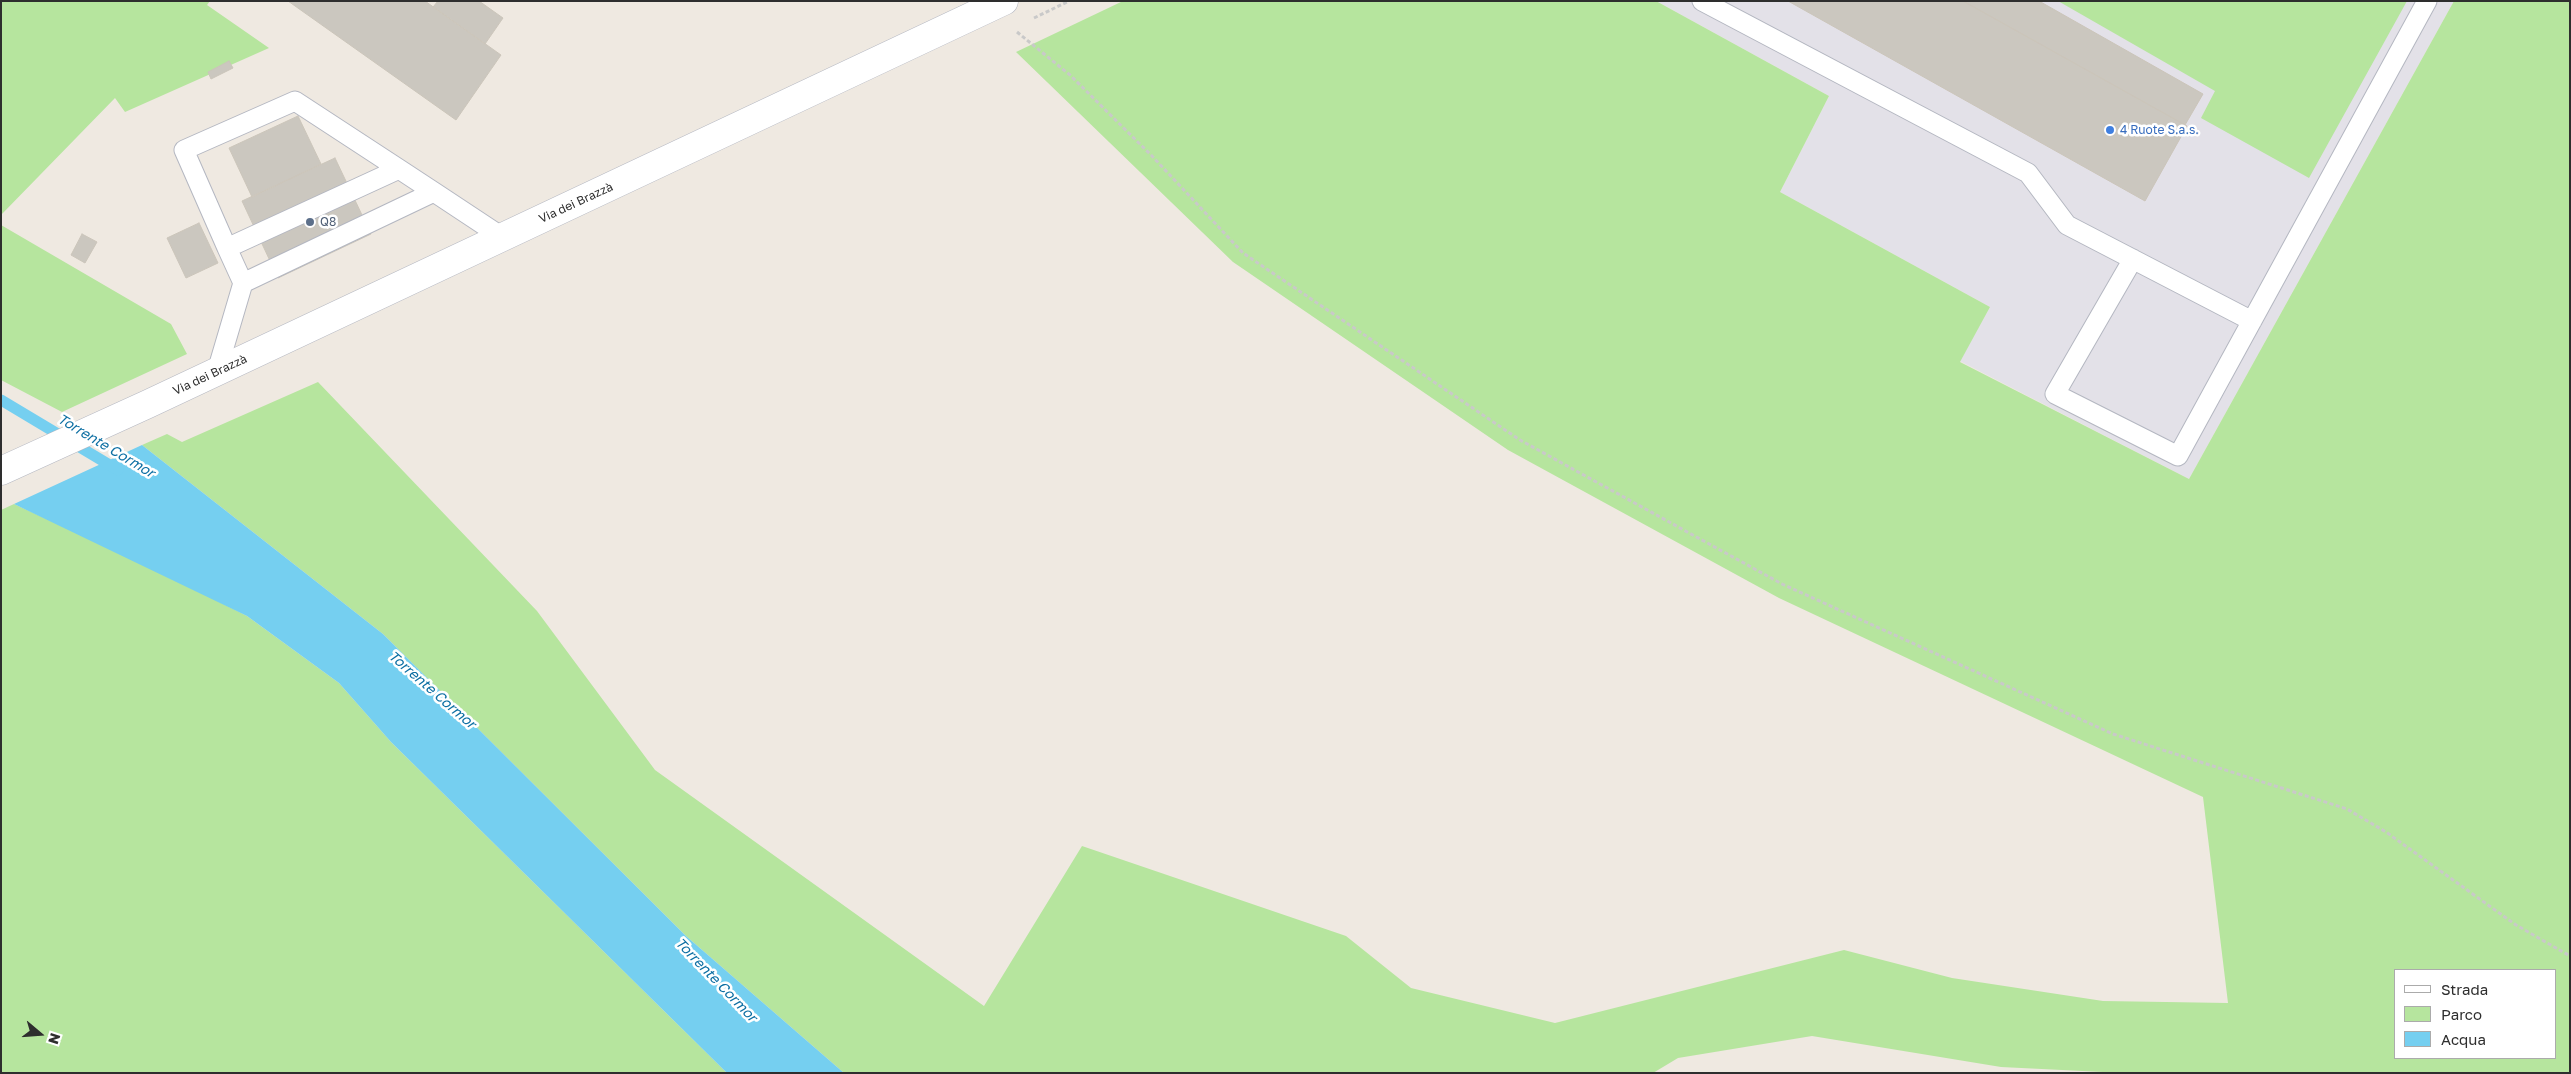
<!DOCTYPE html>
<meta charset="utf-8">
<style>
body{margin:0}
#map{position:relative;width:2571px;height:1074px;overflow:hidden;background:#efe9e1;font-family:"Golos Text",sans-serif}
canvas{display:block}
.frame{position:absolute;inset:0;border:2px solid #2e2e2e;pointer-events:none}
.legend{position:absolute;left:2394px;top:969px;width:162px;height:90px;box-sizing:border-box;background:#fff;border:1px solid #ababab;margin:0;padding:6px 9px;list-style:none;font-size:15px;color:#2e2e2e}
.legend li{display:flex;align-items:center;gap:10px;height:25px}
.legend b{width:25px;border:1px solid #ababab}
.north{position:absolute;left:15px;top:1009px;width:50px;height:50px;-webkit-text-stroke:4px #fff;paint-order:stroke;rotate:108deg;font-size:14px;font-weight:700;line-height:20px;text-align:center;color:#2e2e2e}
.north::after{content:'';display:block;margin:auto;width:18px;height:22px;background:#2e2e2e;clip-path:polygon(50% 0,100% 100%,50% 72%,0 100%)}
</style>
<div id="map">
<canvas width="2571" height="1074"></canvas>
<div class="frame"></div>
<ul class="legend">
<li><b style="height:6px;background:#fff"></b>Strada</li>
<li><b style="height:14px;background:#b6e59e"></b>Parco</li>
<li><b style="height:14px;background:#75cff0"></b>Acqua</li>
</ul>
<div class="north">N</div>
</div>
<script>
const g = document.querySelector('canvas').getContext('2d');
g.lineJoin = 'round';
function paint(path, color) { g.fillStyle = color; g.fill(path, 'evenodd'); }
const toPath = rows => new Path2D(rows.map(r => 'M' + r).join(''));
function stroke(path, color, width, dash) { g.strokeStyle = color; g.lineWidth = width; g.lineCap = dash ? 'butt' : 'round'; g.setLineDash(dash || []); g.stroke(path); }
function write(font, color, halo, rows, align = 'center') {
  g.font = font + ' "Golos Text",sans-serif'; g.lineWidth = 5; g.setLineDash([]); g.textBaseline = 'middle'; g.strokeStyle = halo; g.fillStyle = color; for (const [text, x, y, turn = 0] of rows) {
    g.save(); g.translate(x, y); g.rotate((+turn || 0) * Math.PI / 180); g.textAlign = isNaN(turn) ? turn : align; if (halo) g.strokeText(text, 0, 0); g.fillText(text, 0, 0); g.restore();
  }
}
paint(toPath([
 [1656,1,2454,1,2189,479,1960,361,1990,307,1780,192,1829,96]
]), '#e3e1e8');
paint(toPath([
 [1,1,210,1,207,5,269,48,125,112,115,98,1,215],
 [1123,1,1656,1,1829,96,1780,192,1990,307,1960,362,2189,479,2454,1,2570,2,2570,1073,2123,1073,2001,1067,1812,1036,1678,1058,1653,1073,844,1073,686,936,383,634,142,445,167,434,182,442,318,382,537,611,655,770,984,1006,1082,846,1346,936,1411,988,1555,1023,1844,950,1952,978,2103,1001,2228,1003,2203,797,1779,598,1508,450,1233,262,1016,52],
 [2395,970,2555,970,2555,1058,2395,1058],
 [2058,1,2407,1,2309,178,2201,118,2215,91],
 [1,225,171,324,187,354,62,412,1,380],
 [14,504,143,563,247,616,339,683,391,742,727,1073,1,1073,1,510]
]), '#b6e59e');
paint(toPath([
 [142,445,383,634,686,936,844,1073,727,1073,391,742,339,683,247,616,14,504]
]), '#75cff0');
stroke(toPath([
 [1,400,118,470]
]), '#75cff0', 11);
const building = toPath([
 [288,1,425,1,501,55,456,120,288,1],
 [438,1,479,1,503,18,485,44,433,7,438,1],
 [1788,1,1963,1,2187,126,2145,201,1788,1],
 [1963,1,2039,1,2203,94,2185,125,1963,1],
 [229,61,233,68,211,79,208,72,229,61],
 [298,116,321,164,252,197,229,148,298,116],
 [335,158,371,234,278,278,242,201,335,158],
 [199,223,218,263,186,278,167,238,199,223],
 [82,234,97,242,85,263,71,255,82,234]
]);
paint(building, '#cbc7bf');
stroke(building, '#cbc5ba', 1);
const lane = toPath([
 [1702,1,2028,173,2067,225,2252,321],
 [227,248,184,150,295,101,399,169],
 [2133,259,2055,394,2178,456,2427,1],
 [243,283,227,248,399,169,434,192],
 [217,371,243,283,434,192,502,237]
]);
const secondary = toPath([
 [1,471,148,404,1004,1]
]);
stroke(lane, '#b4b7c1', 21);
stroke(secondary, '#b4b7c1', 29);
stroke(toPath([
 [1034,18,1069,1],
 [1017,32,1070,75,1151,155,1243,253,1520,440,1782,584,2113,734,2347,809,2386,832,2516,925,2570,956]
]), '#c9c9c9', 3, [4, 2.5]);
stroke(lane, '#fff', 19);
stroke(secondary, '#fff', 28);
for (const [x, y, r, color] of [
 [2110,130,5,"#3f7fe0"],
 [310,222,5,"#5c6f8a"]
]) { const dot = new Path2D(); dot.arc(x, y, r, 0, 2 * Math.PI); g.fillStyle = color; g.fill(dot); stroke(dot, '#fff', 2); }
write('12px', '#366cbe', '#fff', [
 ["4 Ruote S.a.s.",2120,130]
], 'left');
write('12px', '#2e2e2e', '#fff', [
 ["Via dei Brazzà",576,203,-25],
 ["Via dei Brazzà",210,375,-25]
]);
write('12px', '#4e5e75', '#fff', [
 ["Q8",320,222]
], 'left');
write('italic 14px', '#0d6fa3', '#fff', [
 ["Torrente Cormor",106,446,31],
 ["Torrente Cormor",432,690,41],
 ["Torrente Cormor",716,980,46]
]);
</script>
